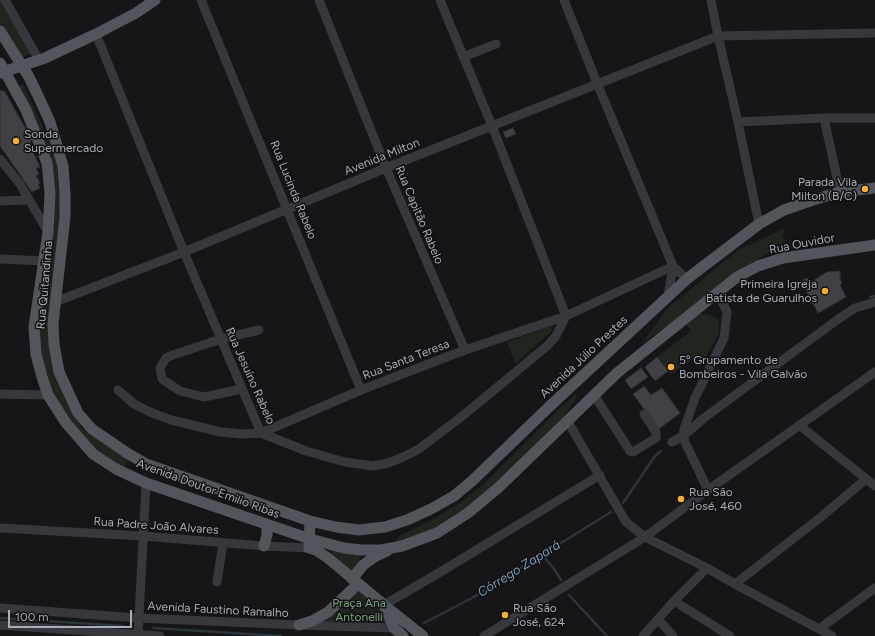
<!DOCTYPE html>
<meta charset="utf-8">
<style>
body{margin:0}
#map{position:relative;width:875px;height:636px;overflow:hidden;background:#161618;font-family:Figtree,sans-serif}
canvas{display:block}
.scale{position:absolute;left:8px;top:610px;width:124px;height:18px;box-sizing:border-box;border:2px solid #a8adb8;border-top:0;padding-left:5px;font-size:12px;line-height:14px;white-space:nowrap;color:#a8adb8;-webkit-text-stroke:3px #111113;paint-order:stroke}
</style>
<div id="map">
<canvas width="875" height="636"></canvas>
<div class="scale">100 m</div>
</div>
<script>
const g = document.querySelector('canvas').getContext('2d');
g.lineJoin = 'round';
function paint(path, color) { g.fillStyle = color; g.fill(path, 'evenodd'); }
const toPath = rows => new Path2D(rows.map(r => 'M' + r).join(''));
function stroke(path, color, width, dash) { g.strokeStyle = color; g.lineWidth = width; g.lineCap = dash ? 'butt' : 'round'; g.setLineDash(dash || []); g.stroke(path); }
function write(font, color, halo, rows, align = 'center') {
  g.font = font + ' Figtree,sans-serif'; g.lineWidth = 3; g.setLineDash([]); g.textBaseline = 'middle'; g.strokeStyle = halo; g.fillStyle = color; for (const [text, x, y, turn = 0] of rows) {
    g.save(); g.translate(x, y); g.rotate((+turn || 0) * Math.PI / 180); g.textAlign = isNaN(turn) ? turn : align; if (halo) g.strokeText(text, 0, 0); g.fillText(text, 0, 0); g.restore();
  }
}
paint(toPath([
 [0,0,3,0,33,52,19,59,0,28],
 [23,84,55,153,61,188,52,360,63,394,81,427,128,460,123,469,97,452,76,432,55,400,41,363,38,329,53,189,16,88],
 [785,228,782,236,786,241,733,276,678,318,641,344,668,308,738,250],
 [697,314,707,314,713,316,717,319,719,323,719,332,703,363,695,357,671,375,657,357,691,331,686,324],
 [551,326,552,329,551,332,515,364,507,342],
 [576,394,577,397,565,415,516,464,479,499,438,530,398,545,397,541,399,536,428,522,460,503,484,484,558,410],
 [335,548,361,553,358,562,358,570,354,574,331,552],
 [358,588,384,607,389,627,320,623]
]), '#1e261f');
stroke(toPath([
 [870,297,875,296],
 [623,503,655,456,661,451],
 [542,554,554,569,561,580],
 [569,595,607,636],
 [0,618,123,626],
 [424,623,472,598,611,512],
 [153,628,281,636]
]), '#2c353c', 2.5);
const building = toPath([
 [0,90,5,92,32,140,30,142,33,146,31,147,40,167,36,168,39,174,36,176,40,183,38,184,40,188,32,192,0,146,0,90],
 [513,128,516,134,506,138,503,132,513,128],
 [840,271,840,279,842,283,840,285,846,297,818,313,801,281,807,278,811,282,827,272,840,271],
 [657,357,668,371,655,381,645,367,657,357],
 [641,368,648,377,631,389,625,380,641,368],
 [644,386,651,395,662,388,680,413,659,429,633,394,644,386]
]);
paint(building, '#404145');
stroke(building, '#303034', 1);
stroke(toPath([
 [5,0,39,60],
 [201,0,361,390],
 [319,0,386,168,465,350],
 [564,0,597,83,673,266,682,275,688,278],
 [711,0,718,36,738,122,759,224],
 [96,34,184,252,261,433,306,451,345,462,373,466,388,463,403,457,419,449,465,414,547,346,556,336,566,316,492,126,440,0],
 [463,57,496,44],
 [824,118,840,192],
 [738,122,824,118,875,118],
 [0,159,20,184,48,232],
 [0,201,29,200],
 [0,259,44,261],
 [668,296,673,266],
 [55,302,184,252,386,168,718,36,875,33],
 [242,389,204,397,180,391,162,379,160,368,166,358,173,355,221,339,259,330],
 [118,390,134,404,150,412,171,420,221,432,242,434,261,433,361,390,465,350,566,316,673,266],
 [0,394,48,395],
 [594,395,630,451,633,452,656,438,656,432,644,414],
 [567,420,626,522,645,537,707,568,735,584,832,636],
 [799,425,875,486],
 [672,442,683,436,704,418,837,320,855,308,875,302],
 [708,490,685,442,683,436,684,429,695,398,724,338,727,312,718,293],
 [0,528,143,536,264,546,309,548],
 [217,582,223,543],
 [735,584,821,517,866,479],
 [674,601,730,636],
 [384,605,447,568,600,475],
 [0,608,138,618,299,625,394,628,399,627],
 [658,619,673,636],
 [0,625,160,636],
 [819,629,875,588],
 [138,636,146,483],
 [484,636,645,537,708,490,875,372],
 [643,636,674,601,707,568]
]), '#37383d', 9);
stroke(toPath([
 [0,31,29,77,41,102,50,122,63,166,65,193,65,217,53,324,54,344,59,372,78,413,92,429,127,453,146,464,310,521,336,527,359,530,385,527,407,520,431,509,454,496,472,481,550,406,688,278,759,224,784,210,813,200,840,192,875,188],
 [0,63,26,110,47,163,50,193,48,232,34,327,36,354,42,377,48,395,66,423,93,454,116,469,146,483,310,539,344,548,361,550,381,550,402,546,437,533,468,513,498,488,617,373,737,277,758,266,783,258,875,245],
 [0,73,45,58,96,34,136,13,155,0],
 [310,521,309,548,316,550,328,558,384,605,423,636],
 [264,546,267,535,267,525],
 [352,579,363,565,376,556,387,551],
 [385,607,394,628,403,636],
 [299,625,312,621,328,612,358,584]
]), '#53555c', 11);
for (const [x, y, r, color] of [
 [16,141,4,"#f2b134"],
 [865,189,4,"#f2b134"],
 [825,291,4,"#f2b134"],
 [671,367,4,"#f2b134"],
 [681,499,4,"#f2b134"],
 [505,615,4,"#f2b134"]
]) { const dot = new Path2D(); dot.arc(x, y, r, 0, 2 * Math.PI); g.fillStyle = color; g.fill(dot); stroke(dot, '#111113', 1.5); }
write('12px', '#a8adb8', '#111113', [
 ["Sonda",24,134],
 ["Supermercado",24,148],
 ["Parada Vila",857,182,"right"],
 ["Milton (B/C)",857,196,"right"],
 ["Primeira Igreja",817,284,"right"],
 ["Batista de Guarulhos",817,298,"right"],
 ["5º Grupamento de",679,360],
 ["Bombeiros - Vila Galvão",679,374],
 ["Rua São",689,492],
 ["José, 460",689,506],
 ["Rua São",513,608],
 ["José, 624",513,622]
], 'left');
write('12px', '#a8adb8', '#111113', [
 ["Avenida Milton",382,157,-22],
 ["Rua Lucinda Rabelo",293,190,68],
 ["Rua Capitão Rabelo",419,215,67],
 ["Rua Ouvidor",802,244,-11],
 ["Rua Quitandinha",45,285,-85],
 ["Avenida Júlio Prestes",584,357,-43],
 ["Rua Santa Teresa",406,360,-21],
 ["Rua Jesuíno Rabelo",250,376,66],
 ["Avenida Doutor Emilio Ribas",208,489,20],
 ["Rua Padre João Alvares",156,526,4],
 ["Avenida Faustino Ramalho",218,610,3]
]);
write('12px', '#7fa381', '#111113', [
 ["Praça Ana",359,603],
 ["Antonelli",359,617]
]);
write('italic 13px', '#7f9bb3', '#111113', [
 ["Córrego Zapará",519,569,-32]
]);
</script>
